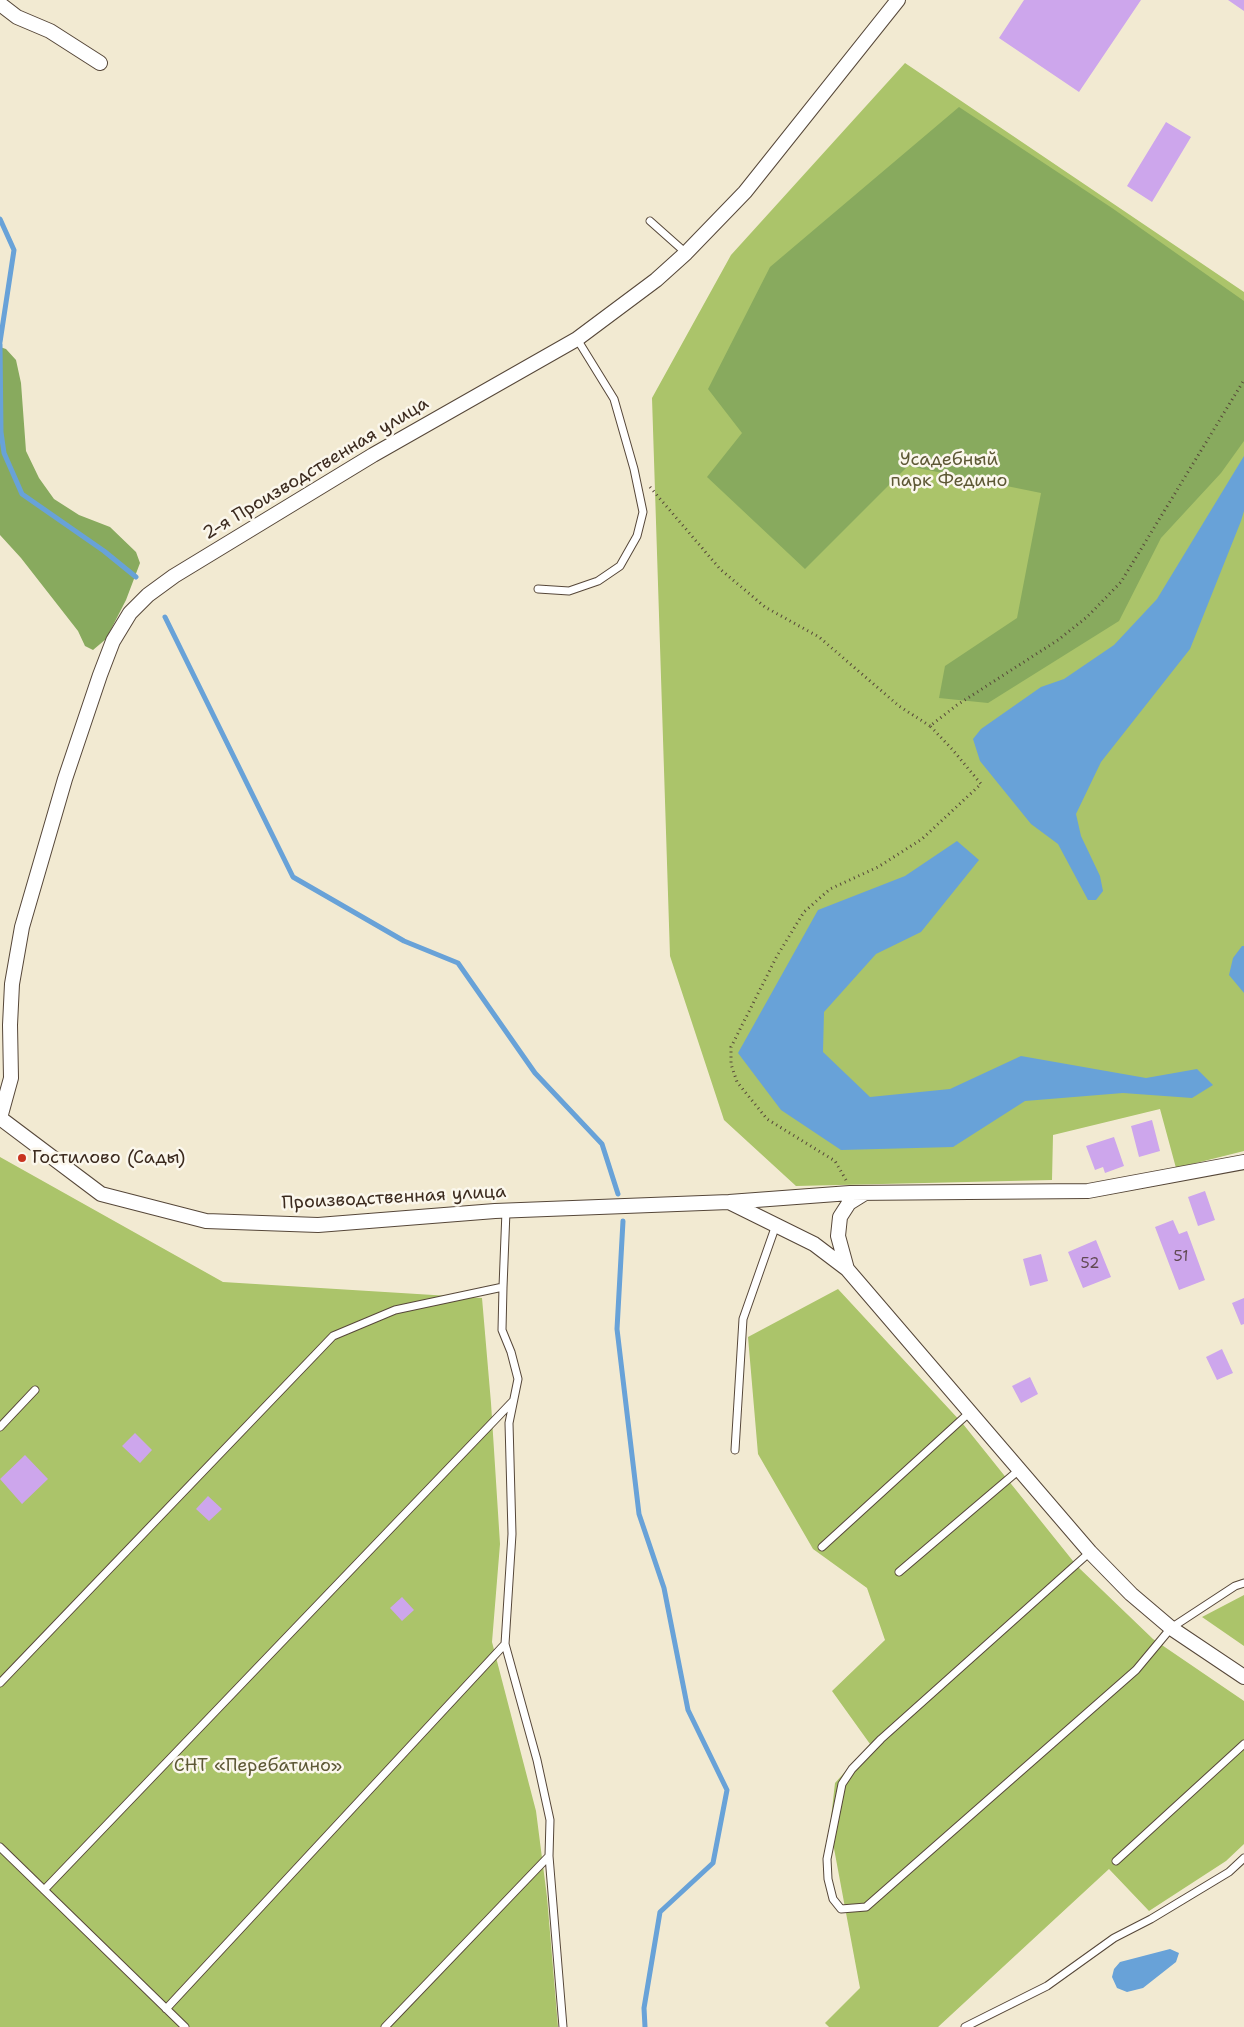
<!DOCTYPE html>
<meta charset="utf-8">
<style>
body{margin:0}
canvas{display:block;background:#f2ead2}
</style>
<canvas width="1244" height="2027"></canvas>
<script>
const ctx = document.querySelector('canvas').getContext('2d');
ctx.lineJoin = 'round';
function paint(path, color) { ctx.fillStyle = color; ctx.fill(path, 'evenodd'); }
const toPath = rows => new Path2D(rows.map(r => 'M' + r).join(''));
function trace(path, color, width, dash) { ctx.strokeStyle = color; ctx.lineWidth = width; ctx.lineCap = dash ? 'butt' : 'round'; ctx.setLineDash(dash || []); ctx.stroke(path); }
function write(font, color, halo, rows, align = 'center') {
  ctx.font = font + ' "Shantell Sans",sans-serif'; ctx.lineWidth = 5; ctx.setLineDash([]); ctx.textBaseline = 'middle'; ctx.strokeStyle = halo; ctx.fillStyle = color; for (const [text, x, y, turn = 0] of rows) {
    ctx.save(); ctx.translate(x, y); ctx.rotate((+turn || 0) * Math.PI / 180); ctx.textAlign = isNaN(turn) ? turn : align; if (halo) ctx.strokeText(text, 0, 0); ctx.fillText(text, 0, 0); ctx.restore();
  }
}
paint(toPath([
 [905,63,1244,292,1244,1151,1176,1168,1160,1109,1053,1135,1052,1180,796,1186,724,1120,670,956,652,398,731,255],
 [0,1157,223,1282,482,1298,491,1403,500,1544,492,1642,536,1811,547,1897,558,2027,0,2027],
 [838,1289,963,1424,1077,1566,1153,1639,1244,1701,1244,1844,1226,1861,1149,1911,1109,1869,938,2027,829,2027,825,2023,860,1988,830,1827,835,1783,870,1744,832,1691,885,1640,867,1588,813,1549,758,1454,748,1337],
 [1244,1595,1244,1646,1202,1617]
]), '#abc46a');
paint(toPath([
 [959,107,1112,208,1244,301,1244,441,1221,473,1161,538,1119,621,988,703,939,698,945,666,1017,618,1041,493,908,466,805,569,707,477,742,433,708,389,770,267],
 [0,347,6,349,16,360,21,383,26,451,39,478,54,499,79,515,110,527,136,552,140,563,126,600,106,639,93,650,85,646,78,631,21,558,0,535]
]), '#88aa5e');
paint(toPath([
 [1244,456,1244,511,1241,521,1190,649,1101,762,1076,814,1081,836,1100,876,1103,891,1096,900,1088,900,1058,844,1031,824,980,761,973,739,981,729,1041,687,1064,679,1114,645,1157,599],
 [957,841,979,860,921,932,876,954,824,1012,823,1052,870,1097,950,1089,1021,1056,1146,1078,1197,1069,1213,1085,1192,1098,1123,1093,1025,1101,953,1147,841,1150,781,1110,738,1053,818,910,905,876],
 [1242,946,1244,946,1244,993,1229,975,1233,958],
 [1170,1949,1179,1953,1176,1962,1143,1988,1127,1992,1117,1988,1112,1977,1114,1969,1120,1962]
]), '#68a2d8');
trace(toPath([
 [0,219,14,250,0,342],
 [0,344,1,432,4,453,22,494,104,551,136,577],
 [165,617,293,877,404,941,458,963,535,1073,602,1144,618,1194],
 [623,1221,617,1329,639,1514,664,1588,688,1710,727,1790,713,1863,660,1912,644,2008,645,2027]
]), '#68a2d8', 5);
paint(toPath([
 [1024,0,1141,0,1079,92,999,38],
 [1228,0,1244,0,1244,11],
 [1166,122,1191,137,1152,202,1127,186],
 [1152,1120,1160,1151,1139,1157,1131,1126],
 [1114,1137,1124,1166,1105,1173,1103,1167,1095,1170,1086,1146],
 [1205,1191,1215,1220,1198,1226,1188,1197],
 [1173,1220,1179,1234,1187,1231,1205,1280,1179,1290,1155,1227],
 [1096,1240,1111,1277,1083,1288,1068,1252],
 [1041,1254,1048,1281,1030,1286,1023,1259],
 [1244,1298,1244,1324,1241,1325,1232,1303],
 [1222,1349,1233,1373,1217,1380,1206,1357],
 [1030,1377,1038,1394,1021,1403,1012,1386],
 [135,1433,152,1450,140,1463,122,1446],
 [25,1455,48,1479,22,1504,0,1479],
 [208,1496,222,1509,209,1521,196,1509],
 [402,1597,414,1610,402,1621,390,1608]
]), '#cda6ec');
const lane = toPath([
 [650,221,686,253],
 [538,589,569,591,598,581,620,566,637,536,643,512,634,469,614,399,577,339],
 [0,1427,35,1390],
 [735,1450,743,1319,776,1225],
 [822,1547,970,1412],
 [1090,1552,881,1739,852,1769,842,1784,827,1859,828,1879,833,1899,841,1909,866,1907,1136,1670,1171,1628,1235,1586,1244,1583],
 [899,1572,1019,1470],
 [0,1683,333,1336,395,1310,503,1287,506,1211],
 [0,1847,185,2027],
 [549,1856,563,2027],
 [1116,1861,1244,1744],
 [44,1890,513,1401],
 [166,2009,505,1644,512,1534,509,1423,518,1379,511,1352,502,1330,503,1287],
 [385,2027,549,1856,550,1820,537,1760,505,1644],
 [965,2027,1047,1986,1114,1938,1151,1919,1229,1872,1244,1858]
]);
const street = toPath([
 [0,4,17,17,50,31,100,63],
 [0,1118,11,1078,10,1025,12,984,22,927,65,779,100,675,113,641,130,613,148,595,174,576,373,455,577,339,656,280,686,253,745,192,898,0],
 [0,1118,101,1194,206,1221,318,1225,495,1211,729,1202,850,1193,1088,1191,1244,1162],
 [729,1202,814,1244,847,1269,1090,1552,1131,1594,1171,1628,1244,1677],
 [847,1269,838,1236,840,1217,849,1203,865,1193]
]);
trace(lane, '#564739', 9);
trace(street, '#564739', 16);
trace(toPath([
 [650,487,720,569,765,607,819,637,899,706,930,726],
 [846,1180,835,1161,767,1119,737,1082,731,1064,731,1047,777,956,804,912,830,889,878,867,922,839,981,784,952,749,930,726,957,705,1058,640,1087,617,1121,582,1244,380]
]), '#564739', 3, [1, 4]);
trace(lane, '#fff', 7);
trace(street, '#fff', 14);
for (const [x, y, r, color] of [
 [22,1158,5,"#c8321e"]
]) { const dot = new Path2D(); dot.arc(x, y, r, 0, 2 * Math.PI); ctx.fillStyle = color; ctx.fill(dot); trace(dot, '#fbf7ec', 2); }
write('15px', '#604952', null, [
 ["51",1181,1257],
 ["52",1090,1264]
]);
write('18px', '#5d5835', '#fbf7ec', [
 ["Усадебный",949,460],
 ["парк Федино",949,481],
 ["СНТ «Перебатино»",258,1766]
]);
write('18px', '#3b2a1e', '#fbf7ec', [
 ["2-я Производственная улица",316,469,-31],
 ["Производственная улица",394,1198,-3]
]);
write('18px', '#3b2a1e', '#fbf7ec', [
 ["Гостилово (Сады)",32,1158]
], 'left');
</script>
